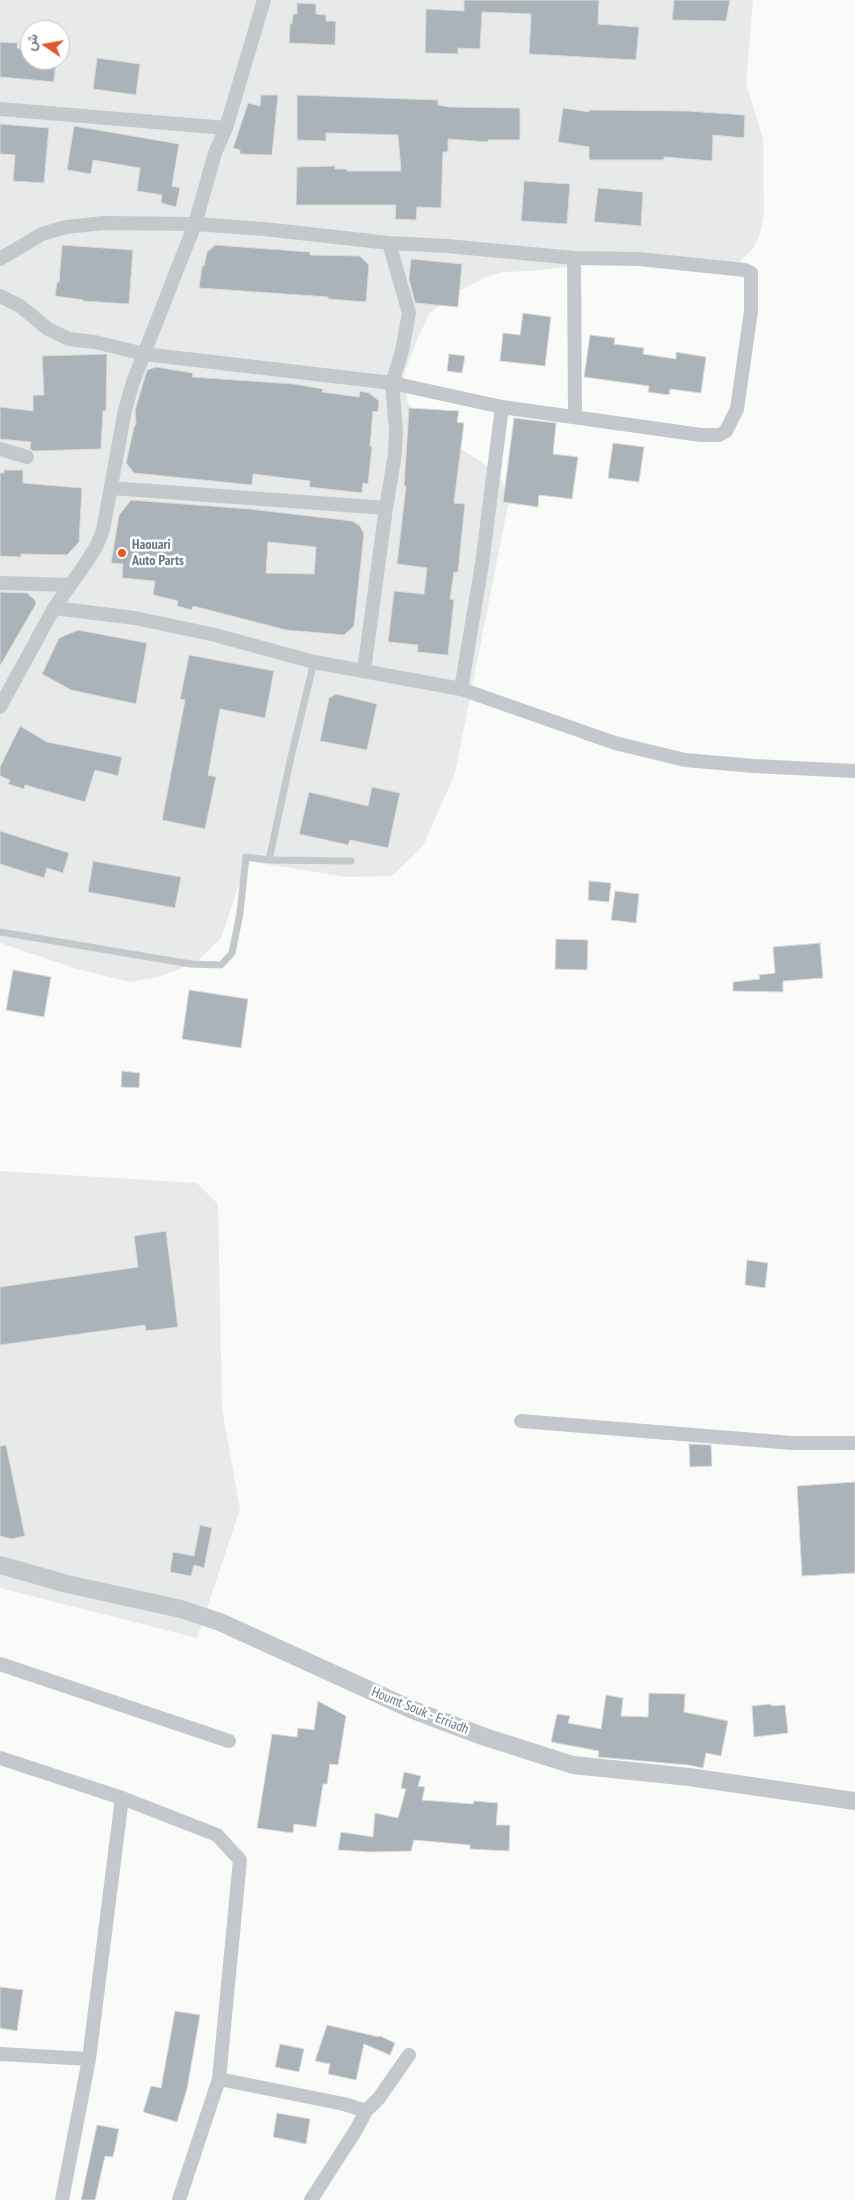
<!DOCTYPE html>
<meta charset="utf-8">
<style>
body{margin:0}
#map{position:relative;width:855px;height:2200px;overflow:hidden;background:#fafaf8;font-family:"PT Sans Narrow",Vazirmatn,sans-serif}
canvas{display:block}
.north{position:absolute;left:20px;top:20px;width:50px;height:50px;box-sizing:border-box;background:#fff;border:1px solid #c1c8cd;border-radius:50%;rotate:282deg;font-size:14px;font-weight:700;line-height:20px;text-align:center;color:#657683}
.north::after{content:'';display:block;margin:auto;width:18px;height:22px;background:#e4572e;clip-path:polygon(50% 0,100% 100%,50% 72%,0 100%)}
</style>
<div id="map">
<canvas width="855" height="2200"></canvas>
<div class="north">ش</div>
</div>
<script>
const ctx = document.querySelector('canvas').getContext('2d');
ctx.lineJoin = 'round';
function paint(path, color) { ctx.fillStyle = color; ctx.fill(path, 'evenodd'); }
const toPath = rows => new Path2D(rows.map(r => 'M' + r).join(''));
function trace(path, color, width, dash) { ctx.strokeStyle = color; ctx.lineWidth = width; ctx.lineCap = dash ? 'butt' : 'round'; ctx.setLineDash(dash || []); ctx.stroke(path); }
function write(font, color, halo, rows, align = 'center') {
  ctx.font = font + ' "PT Sans Narrow",sans-serif'; ctx.lineWidth = 5; ctx.setLineDash([]); ctx.textBaseline = 'middle'; ctx.strokeStyle = halo; ctx.fillStyle = color; for (const [text, x, y, turn = 0] of rows) {
    ctx.save(); ctx.translate(x, y); ctx.rotate((+turn || 0) * Math.PI / 180); ctx.textAlign = isNaN(turn) ? turn : align; if (halo) ctx.strokeText(text, 0, 0); ctx.fillText(text, 0, 0); ctx.restore();
  }
}
paint(toPath([
 [0,0,753,0,746,83,763,139,764,214,760,233,754,248,739,262,720,264,621,261,533,271,503,272,486,277,453,294,429,314,418,338,404,374,408,403,424,424,499,474,509,500,455,773,423,846,392,876,346,877,247,861,221,938,196,962,159,977,130,982,77,969,0,943],
 [30,30,60,30,60,60,30,60],
 [0,1171,197,1183,218,1204,222,1409,240,1509,197,1638,0,1588]
]), '#e8e9e9');
const building = toPath([
 [464,0,599,0,598,24,639,27,636,60,529,54,531,14,482,12,480,49,458,48,458,54,425,53,426,9,464,11,464,0],
 [674,0,730,0,726,21,672,20,674,0],
 [297,3,316,4,316,14,326,15,326,21,336,21,335,45,289,43,290,23,292,24,293,14,297,14,297,3],
 [0,42,18,43,17,48,30,49,30,60,56,60,54,82,0,77,0,42],
 [97,58,140,64,136,95,93,89,97,58],
 [261,95,278,95,272,155,240,154,240,150,233,148,248,103,260,106,261,95],
 [297,95,438,100,438,105,449,107,520,108,520,140,488,140,488,142,448,139,448,152,443,152,441,208,417,207,416,220,395,219,396,205,296,205,297,167,335,166,335,169,347,169,347,171,401,171,398,135,326,133,326,141,297,140,297,95],
 [563,108,589,112,589,110,688,111,745,115,744,138,713,135,712,161,664,157,664,160,589,160,589,147,558,142,563,108],
 [0,124,49,128,44,183,13,181,15,155,0,154,0,124],
 [74,126,179,144,172,186,180,188,176,207,161,203,162,195,137,191,140,168,93,160,91,174,67,170,74,126],
 [524,181,570,184,567,224,521,221,524,181],
 [598,188,643,192,641,226,594,222,598,188],
 [62,245,133,250,129,304,83,301,83,300,55,296,57,282,59,282,62,245],
 [215,245,310,252,310,255,360,256,369,265,366,302,328,299,328,297,199,288,202,266,204,266,207,252,215,245],
 [411,259,462,264,458,307,415,303,409,280,411,259],
 [523,313,551,317,545,366,500,361,503,333,520,335,523,313],
 [590,335,615,338,614,344,644,348,643,354,676,359,676,352,706,357,701,393,670,389,669,395,648,392,649,386,584,377,590,335],
 [107,354,106,411,103,411,101,449,33,451,30,449,31,442,0,439,0,407,33,411,33,395,44,395,42,356,107,354],
 [449,354,465,356,462,373,447,371,449,354],
 [156,367,193,373,192,377,294,384,323,389,322,392,359,397,360,391,369,393,379,401,378,412,373,411,370,446,372,447,368,484,363,483,362,493,309,487,310,481,253,474,252,485,134,473,126,463,134,427,136,424,135,410,147,370,156,367],
 [409,408,459,411,457,422,464,423,454,503,465,504,458,572,454,572,450,599,454,600,448,655,417,652,418,645,388,642,394,591,424,594,427,568,397,564,406,486,404,486,409,408],
 [514,418,556,423,553,454,578,457,572,499,539,495,538,507,503,502,514,418],
 [613,443,644,447,639,482,608,478,613,443],
 [4,470,23,470,23,483,82,488,79,542,67,555,21,554,21,557,0,556,0,473,4,473,4,470],
 [131,500,250,509,352,521,360,526,364,534,354,626,344,635,286,630,193,606,192,610,177,606,178,601,153,595,155,581,122,578,123,564,111,563,119,515,131,500],
 [268,542,316,547,314,574,266,573,268,542],
 [0,592,27,593,35,600,36,604,0,666,0,592],
 [78,630,147,643,136,704,71,690,42,674,59,638,78,630],
 [189,655,274,671,265,718,220,709,208,775,216,777,205,829,162,820,185,700,180,699,189,655],
 [336,694,377,704,367,750,320,741,329,698,336,694],
 [20,726,47,742,122,757,118,776,95,770,85,802,25,785,24,789,8,784,10,780,0,776,0,767,20,726],
 [372,787,400,793,388,848,350,840,348,845,299,834,309,792,368,806,372,787],
 [0,831,69,853,63,873,47,868,44,878,0,864,0,831],
 [93,861,181,877,175,908,88,892,93,861],
 [589,881,611,883,609,902,588,900,589,881],
 [615,891,639,894,636,923,611,920,615,891],
 [556,939,588,940,587,970,555,969,556,939],
 [820,943,823,978,783,981,783,992,733,991,733,982,760,979,759,975,775,973,773,947,820,943],
 [13,970,51,977,44,1017,6,1010,13,970],
 [189,990,248,999,241,1048,182,1039,189,990],
 [122,1071,140,1073,139,1088,121,1087,122,1071],
 [166,1231,178,1327,146,1331,145,1325,0,1345,0,1287,138,1267,134,1236,166,1231],
 [747,1260,768,1263,765,1288,745,1285,747,1260],
 [689,1444,711,1445,712,1466,690,1467,689,1444],
 [6,1445,25,1536,11,1539,0,1536,0,1446,6,1445],
 [855,1482,855,1573,802,1576,797,1486,855,1482],
 [200,1525,212,1528,204,1568,194,1565,191,1576,170,1572,173,1552,194,1556,200,1525],
 [649,1693,685,1694,684,1712,728,1721,721,1756,706,1753,703,1768,688,1765,598,1757,599,1751,551,1742,557,1714,570,1716,568,1723,601,1729,606,1695,623,1698,621,1716,648,1717,649,1693],
 [318,1701,346,1716,338,1765,330,1764,327,1784,323,1784,316,1827,294,1824,293,1833,257,1828,272,1734,297,1737,298,1728,314,1730,318,1701],
 [771,1704,771,1706,785,1705,788,1733,754,1737,752,1706,771,1704],
 [404,1772,421,1776,418,1786,425,1787,422,1800,473,1804,474,1801,498,1803,496,1825,510,1825,509,1851,470,1849,470,1845,414,1840,411,1851,371,1852,338,1850,341,1832,373,1837,375,1813,398,1818,406,1789,401,1788,404,1772],
 [0,1987,23,1990,17,2031,0,2028,0,1987],
 [175,2011,200,2015,187,2089,177,2122,143,2112,151,2086,161,2088,175,2011],
 [327,2025,379,2037,380,2036,395,2043,390,2055,364,2044,356,2080,328,2074,330,2064,315,2061,327,2025],
 [280,2044,304,2049,299,2072,275,2067,280,2044],
 [277,2113,310,2119,306,2144,273,2137,277,2113],
 [97,2125,119,2129,113,2157,105,2156,95,2200,81,2200,97,2125]
]);
paint(building, '#aab3b9');
trace(building, '#dcdcda', 1);
trace(toPath([
 [269,860,351,861],
 [0,932,191,964,221,965,232,953,240,913,246,857,269,860,291,757,314,662]
]), '#c3c8cc', 7);
trace(toPath([
 [0,109,226,128],
 [389,243,447,246,574,258,639,259,745,270,751,273,751,311,737,409,726,431,719,435,701,435,502,407],
 [574,258,575,417],
 [0,259,42,234,66,227,104,223,195,224,264,229,389,243,409,313,402,351,392,383,396,430,395,454,386,508,364,670],
 [0,296,20,306,48,329,69,339,95,342,144,354,392,383,502,407,482,564,461,689,314,662,215,635,135,618,54,608],
 [0,449,27,457],
 [111,488,386,508],
 [0,583,70,585],
 [461,689,615,743,685,760,754,766,855,771],
 [0,707,54,608,86,563,97,545,103,530,125,410,133,382,195,224,215,153,226,128,264,0],
 [521,1421,792,1443,855,1443],
 [0,1664,229,1741],
 [0,1758,122,1798,217,1835,240,1860,219,2079,179,2200],
 [0,2054,89,2059],
 [219,2079,344,2104,366,2111],
 [62,2200,89,2059,122,1798],
 [311,2200,356,2130,366,2111,379,2098,409,2055]
]), '#c3c8cc', 14);
trace(toPath([
 [0,1565,67,1584,181,1609,220,1622,413,1710,485,1737,573,1765,689,1777,855,1801]
]), '#c3c8cc', 18);
for (const [x, y, r, color] of [
 [122,553,5,"#e4572e"]
]) { const dot = new Path2D(); dot.arc(x, y, r, 0, 2 * Math.PI); ctx.fillStyle = color; ctx.fill(dot); trace(dot, '#fff', 2); }
write('bold 14px', '#657683', '#fff', [
 ["Haouari",132,545],
 ["Auto Parts",132,561]
], 'left');
write('14px', '#657683', '#fff', [
 ["Houmt Souk - Erriadh",420,1711,22]
]);
</script>
